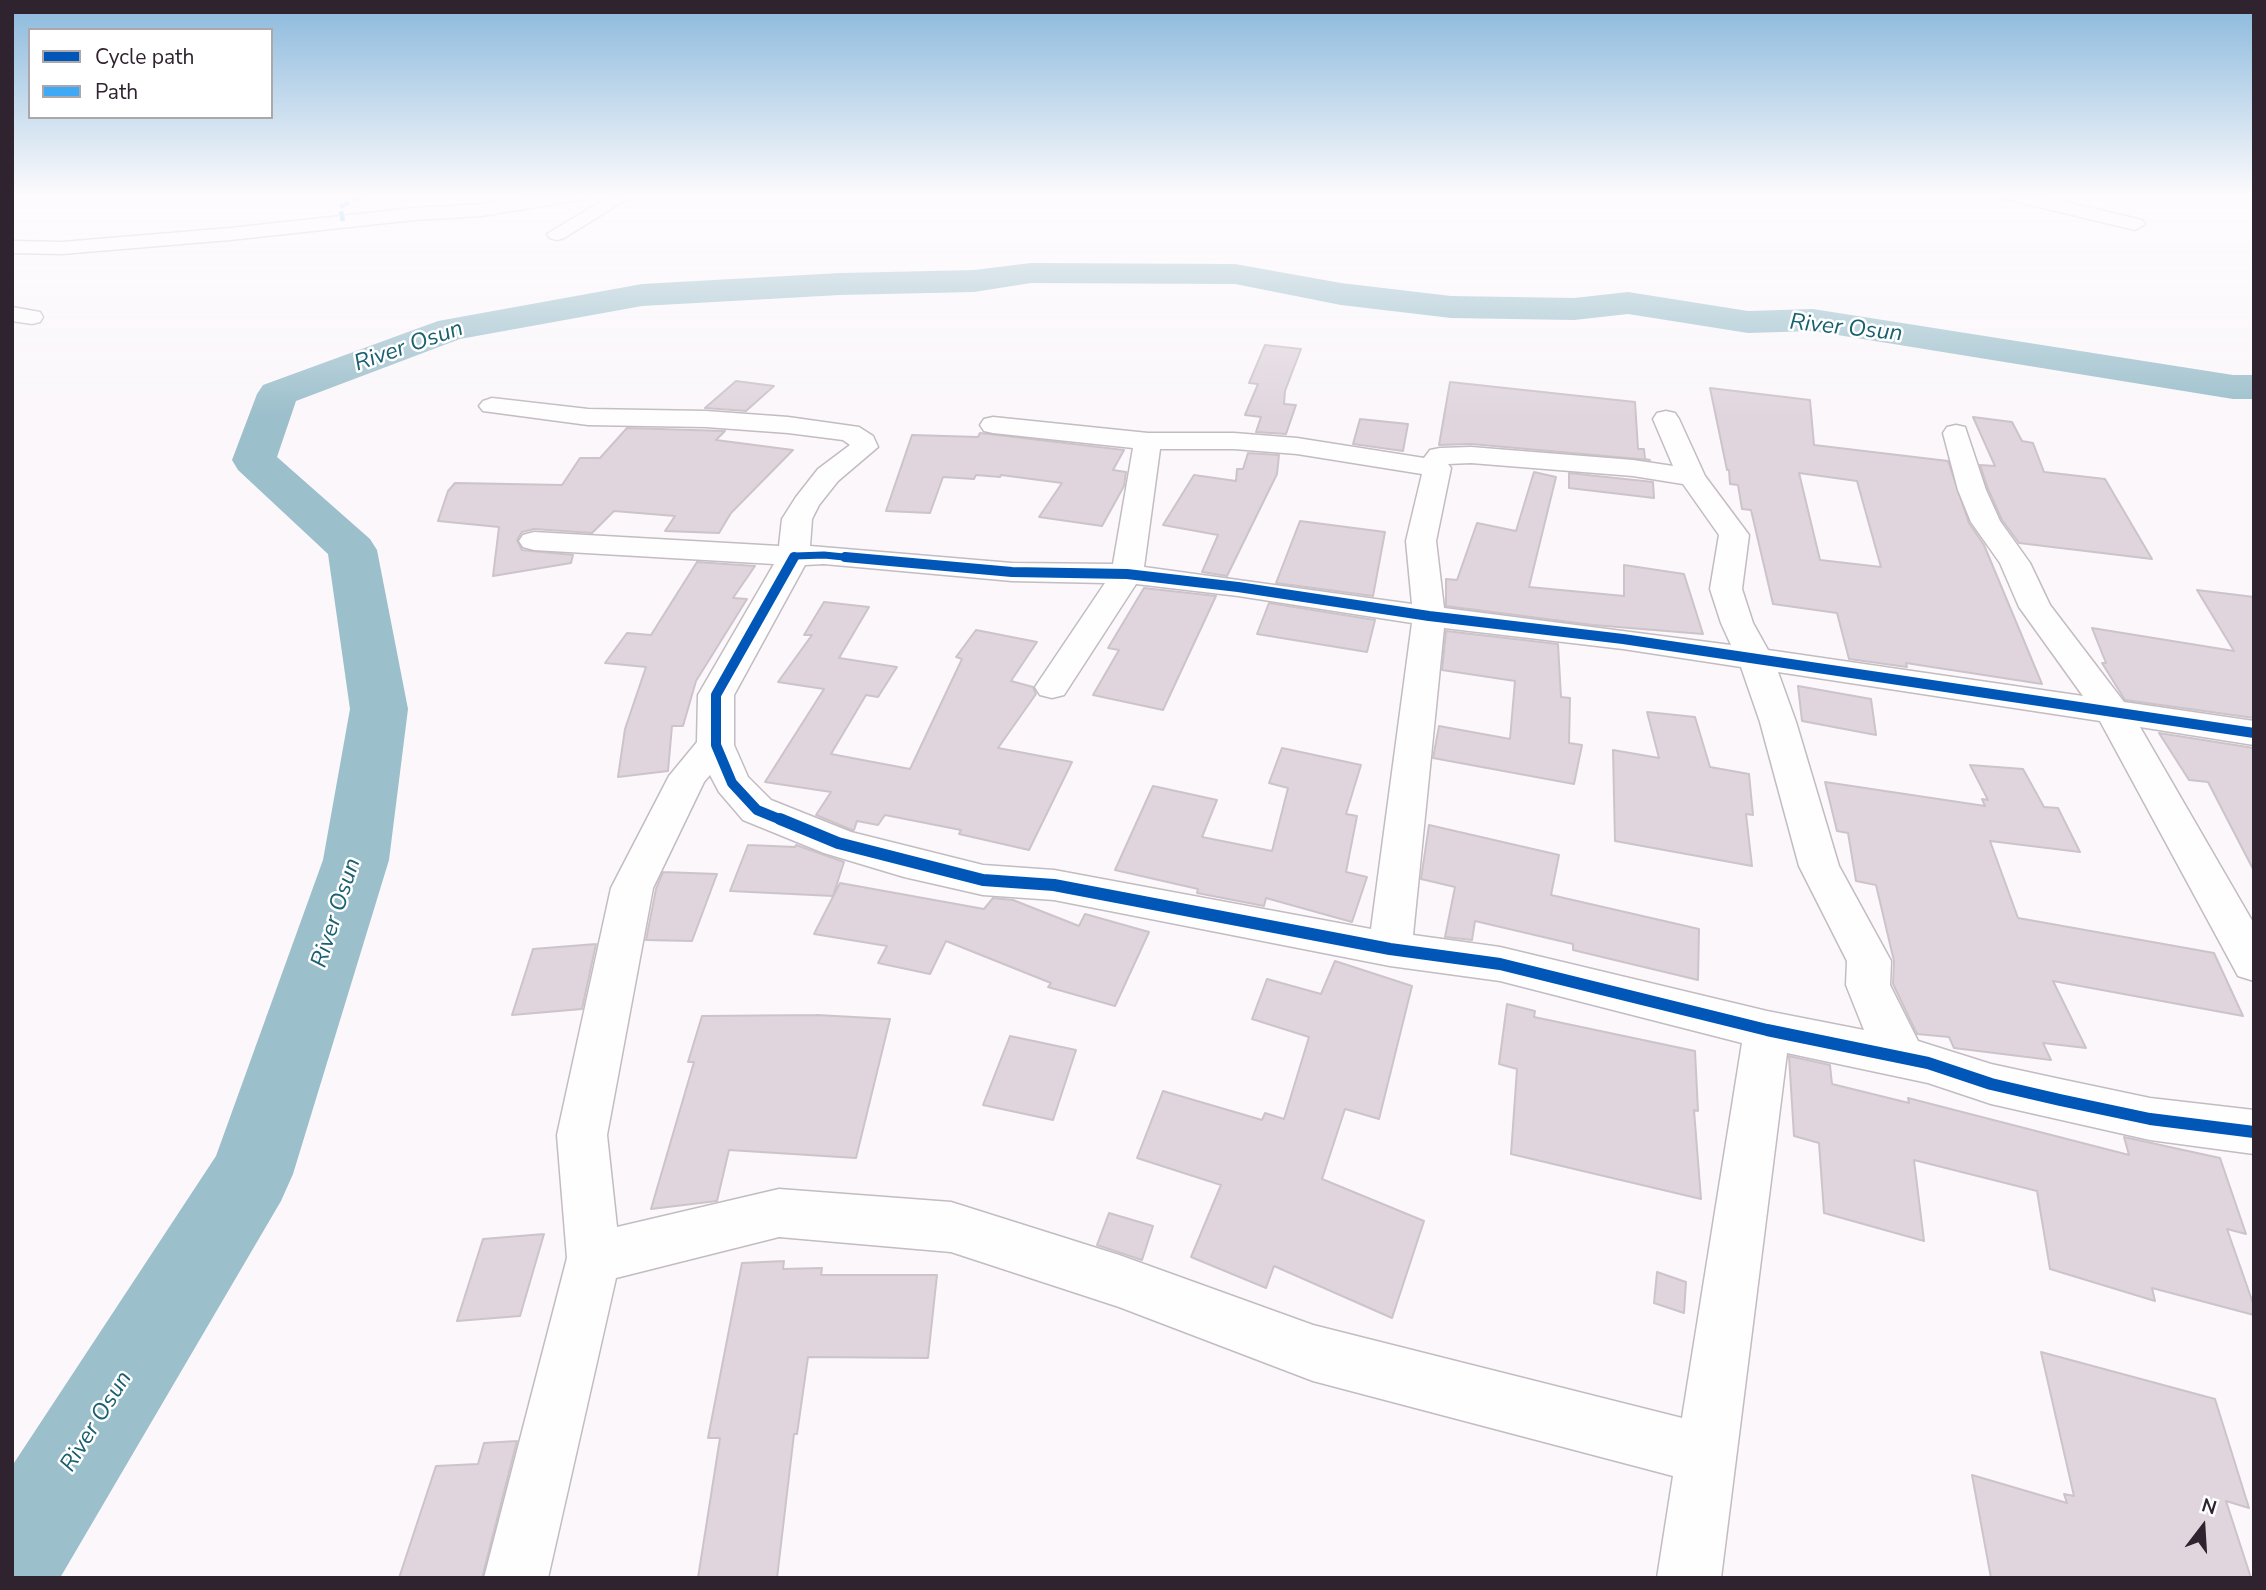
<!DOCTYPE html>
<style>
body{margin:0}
#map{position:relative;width:2266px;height:1590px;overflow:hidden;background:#fbf7fb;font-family:"Nunito Sans",sans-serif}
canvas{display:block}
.frame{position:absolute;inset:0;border:14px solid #2e232e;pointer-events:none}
.legend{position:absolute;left:28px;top:28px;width:245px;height:91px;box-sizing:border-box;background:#fff;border:2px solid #aba7ab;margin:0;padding:9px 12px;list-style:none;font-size:21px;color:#2e232e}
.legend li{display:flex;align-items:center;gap:14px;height:35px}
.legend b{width:35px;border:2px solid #aba7ab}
.north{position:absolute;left:2168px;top:1492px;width:70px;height:70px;-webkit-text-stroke:5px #fff;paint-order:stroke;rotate:17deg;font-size:19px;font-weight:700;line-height:28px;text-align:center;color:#2e232e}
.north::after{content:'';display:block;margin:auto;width:24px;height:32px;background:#2e232e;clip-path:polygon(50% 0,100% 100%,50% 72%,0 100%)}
</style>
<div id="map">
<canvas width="2266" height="1590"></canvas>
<div class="frame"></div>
<ul class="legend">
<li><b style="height:9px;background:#0057b8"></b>Cycle path</li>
<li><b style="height:9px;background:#3fa9f5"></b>Path</li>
</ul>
<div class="north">N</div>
</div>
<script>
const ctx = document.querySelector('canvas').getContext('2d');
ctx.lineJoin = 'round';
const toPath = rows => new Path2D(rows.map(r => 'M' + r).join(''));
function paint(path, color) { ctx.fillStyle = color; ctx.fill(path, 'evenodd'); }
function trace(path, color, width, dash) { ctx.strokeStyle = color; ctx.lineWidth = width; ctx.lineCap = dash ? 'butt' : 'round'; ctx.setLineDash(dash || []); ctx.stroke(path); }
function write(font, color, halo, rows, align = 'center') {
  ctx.font = font + ' "Nunito Sans",sans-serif'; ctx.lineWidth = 5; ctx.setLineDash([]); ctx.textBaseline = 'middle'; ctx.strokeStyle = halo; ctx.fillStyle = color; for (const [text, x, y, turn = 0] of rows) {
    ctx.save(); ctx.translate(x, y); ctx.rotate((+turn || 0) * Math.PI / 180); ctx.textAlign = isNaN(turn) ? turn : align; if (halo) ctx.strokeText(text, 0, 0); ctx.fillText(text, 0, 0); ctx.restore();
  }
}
paint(toPath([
 [1031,263,1235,264,1341,283,1451,296,1574,298,1628,292,1748,311,1813,309,2233,375,2254,375,2254,399,2233,399,1813,331,1748,333,1628,314,1574,320,1451,318,1341,305,1235,284,1031,283,974,292,840,295,642,306,460,339,296,401,277,457,370,539,377,550,408,709,389,860,293,1174,281,1201,60,1578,12,1578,12,1466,216,1156,323,860,350,709,328,554,238,470,232,460,257,394,263,385,438,321,642,284,840,273,974,270,1031,263]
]), '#9bbfcb');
const building = toPath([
 [1265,345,1301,349,1285,391,1284,404,1296,405,1286,434,1256,432,1261,417,1245,415,1258,384,1249,383,1265,345],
 [736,381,774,386,746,411,705,408,736,381],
 [1450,382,1635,402,1638,449,1644,449,1645,459,1650,460,1471,444,1439,445,1450,382],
 [1710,388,1810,400,1814,445,1948,461,1969,523,1984,545,2042,684,1906,663,1907,667,1849,659,1837,613,1773,604,1751,510,1742,509,1738,485,1730,484,1729,470,1727,470,1710,388],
 [1799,473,1857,481,1881,567,1820,560,1799,473],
 [1973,417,2012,422,2022,441,2033,443,2044,472,2105,479,2152,559,2019,543,2002,520,1988,489,1980,465,1995,466,1973,417],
 [1360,419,1408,424,1403,451,1353,444,1360,419],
 [627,428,725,431,716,440,793,450,731,513,719,533,665,531,675,516,614,511,592,533,534,529,522,532,517,540,522,550,573,555,571,563,493,576,499,527,438,521,448,491,455,483,562,485,580,458,600,458,627,428],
 [980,433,1124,450,1113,470,1126,472,1124,486,1102,526,1039,517,1062,483,1001,475,1000,477,976,475,974,479,943,477,930,513,886,511,912,435,978,437,980,433],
 [1248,453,1279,455,1277,474,1227,576,1202,572,1218,535,1163,525,1194,475,1236,481,1237,469,1243,469,1248,453],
 [1534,472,1556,477,1529,587,1624,596,1624,565,1684,574,1703,634,1593,625,1446,606,1446,579,1457,580,1477,523,1516,531,1534,472],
 [1569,473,1653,482,1654,498,1569,488,1569,473],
 [1300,521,1385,532,1373,596,1276,583,1300,521],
 [697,562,755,566,733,598,747,599,696,681,683,726,672,726,668,771,618,777,625,729,646,667,605,663,627,633,651,635,697,562],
 [1144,588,1216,596,1163,710,1093,695,1119,650,1108,648,1144,588],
 [2197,590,2254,597,2254,718,2125,700,2102,663,2106,663,2092,628,2234,651,2197,590],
 [824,602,869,607,839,658,897,667,878,697,866,695,831,754,910,769,962,659,956,657,976,630,1037,642,1011,681,1033,687,1036,694,998,748,1072,762,1029,850,959,834,961,830,885,815,878,825,857,821,854,830,852,830,816,815,831,792,765,782,824,689,778,682,812,635,804,635,824,602],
 [1269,603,1375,620,1367,652,1257,634,1269,603],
 [1446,631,1558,644,1561,697,1570,698,1569,743,1582,745,1574,784,1433,758,1439,726,1510,739,1515,681,1442,670,1446,631],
 [1798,686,1871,699,1876,735,1802,721,1798,686],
 [1647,712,1695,717,1710,767,1749,774,1753,815,1746,814,1752,866,1615,841,1613,750,1659,758,1647,712],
 [2159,733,2254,748,2254,871,2208,782,2189,780,2159,733],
 [1282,748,1361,765,1346,814,1357,816,1346,872,1367,877,1352,922,1266,898,1264,906,1197,893,1198,889,1115,870,1153,786,1217,800,1202,837,1272,851,1288,788,1269,783,1282,748],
 [1970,765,2023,769,2044,807,2058,808,2080,852,1990,841,2018,918,2214,953,2243,1016,2053,981,2086,1048,2043,1043,2051,1060,1954,1048,1949,1037,1917,1034,1893,984,1894,961,1876,885,1856,881,1848,833,1837,831,1825,782,1985,806,1982,799,1988,800,1970,765],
 [1429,825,1559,855,1551,895,1699,929,1698,980,1573,950,1573,944,1475,921,1472,940,1445,937,1455,887,1421,879,1429,825],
 [748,845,795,847,796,845,844,862,833,896,730,891,748,845],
 [663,872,717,874,692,941,646,940,656,889,663,872],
 [840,883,984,909,993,898,1013,900,1079,926,1085,914,1149,932,1115,1006,1048,987,1051,983,946,941,930,974,878,963,887,946,814,934,840,883],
 [596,944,582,1009,512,1015,533,949,596,944],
 [1335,961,1412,986,1379,1119,1345,1109,1322,1179,1424,1221,1392,1318,1274,1266,1266,1288,1191,1257,1221,1185,1137,1158,1163,1091,1262,1120,1265,1113,1284,1119,1309,1037,1252,1019,1267,979,1321,994,1335,961],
 [1507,1004,1535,1011,1534,1017,1695,1051,1698,1111,1694,1110,1701,1199,1511,1154,1517,1069,1499,1064,1507,1004],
 [817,1015,890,1019,856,1158,729,1150,717,1201,651,1209,694,1062,688,1062,702,1016,817,1015],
 [1010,1036,1076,1050,1053,1120,983,1105,1010,1036],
 [1789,1056,1830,1065,1832,1084,1909,1103,1908,1098,2129,1155,2124,1137,2220,1158,2246,1234,2227,1229,2254,1306,2254,1315,2152,1288,2155,1301,2050,1269,2037,1191,1914,1160,1924,1241,1824,1213,1819,1143,1794,1136,1789,1056],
 [1109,1213,1153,1226,1142,1260,1097,1245,1109,1213],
 [544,1234,520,1316,457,1321,483,1239,544,1234],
 [784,1261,783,1269,822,1268,821,1275,937,1275,928,1358,808,1357,797,1434,794,1434,777,1578,698,1578,720,1438,708,1438,742,1263,784,1261],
 [1657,1272,1686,1282,1684,1313,1654,1303,1657,1272],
 [2041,1352,2215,1399,2249,1508,2226,1501,2251,1578,1991,1578,1972,1475,2067,1503,2064,1494,2074,1496,2041,1352],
 [517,1441,482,1578,399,1578,436,1466,478,1464,484,1443,517,1441]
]);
paint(building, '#e0d5dd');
trace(building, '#ccc4ca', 2);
const minor = toPath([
 [544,194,587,194,578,200,482,216,414,220,230,240,62,254,12,253,12,241,62,242,230,228,414,208,482,204,544,194],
 [613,194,635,194,564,238,557,240,550,238,547,234,613,194],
 [1999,194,2032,194,2142,220,2145,224,2135,230,2001,198,1999,194],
 [12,307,40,312,43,317,40,322,32,324,12,321,12,307],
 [492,398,588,409,706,411,788,417,859,427,873,436,878,447,838,481,819,505,812,519,810,546,1012,563,1113,564,1133,448,993,433,984,431,980,425,984,419,993,417,1148,433,1234,433,1297,438,1424,458,1430,450,1440,448,1471,447,1633,460,1673,466,1653,419,1657,413,1666,411,1675,413,1679,419,1705,476,1749,535,1742,589,1753,623,1768,650,2083,696,2019,607,2000,563,1971,522,1958,490,1943,433,1947,427,1956,425,1965,427,1986,490,2000,521,2030,563,2050,605,2124,702,2254,721,2254,745,2140,727,2254,924,2254,981,2238,976,2100,721,1778,672,1796,722,1839,866,1891,961,1890,985,1918,1041,1991,1064,2060,1079,2150,1098,2254,1110,2254,1154,2150,1140,1991,1104,1928,1083,1787,1053,1721,1578,1657,1578,1673,1476,1313,1381,1119,1307,951,1252,779,1237,616,1278,548,1578,484,1578,567,1258,557,1135,611,888,669,776,697,742,698,695,774,564,534,550,523,547,519,541,523,535,534,532,779,546,782,519,796,497,818,469,850,445,843,440,788,433,706,427,588,425,483,411,479,406,483,401,492,398],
 [1160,449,1234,449,1297,454,1422,474,1406,541,1412,604,1144,567,1160,449],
 [1471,463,1633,476,1683,484,1719,535,1710,589,1721,623,1731,645,1444,608,1436,541,1451,468,1448,464,1471,463],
 [824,564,1012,581,1105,583,1035,687,1040,695,1052,698,1064,695,1136,584,1238,596,1412,623,1371,929,1054,870,983,865,851,832,771,800,748,777,734,745,734,695,805,565,824,564],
 [1444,628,1623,649,1741,667,1760,722,1799,866,1847,961,1846,985,1864,1030,1767,1011,1500,947,1413,935,1444,628],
 [710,775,719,792,743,820,824,853,904,877,983,895,1054,900,1390,966,1500,981,1742,1043,1682,1418,1313,1325,1119,1255,951,1202,779,1189,617,1227,607,1135,653,888,704,782,710,775]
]);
trace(minor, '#c3bcc2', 3);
paint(minor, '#fefefe');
trace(toPath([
 [343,221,340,207,364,194]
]), '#3fa9f5', 4.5, [10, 4.5]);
trace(toPath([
 [793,559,795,556,824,555,864,559]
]), '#0057b8', 7);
trace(toPath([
 [845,557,1012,572,1127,574,1238,587,1429,616,1623,639,2254,733],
 [784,821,757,810,732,783,716,745,716,695,794,557]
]), '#0057b8', 10);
trace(toPath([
 [780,819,838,843,983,880,1054,885,1390,949,1500,964,1767,1030,1928,1063,1991,1084,2060,1100,2150,1119,2254,1132]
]), '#0057b8', 12);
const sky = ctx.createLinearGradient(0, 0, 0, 417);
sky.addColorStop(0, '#89b8dc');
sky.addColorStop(0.47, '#fdfbfd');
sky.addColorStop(1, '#fdfbfd00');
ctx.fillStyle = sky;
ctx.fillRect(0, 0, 2266, 417);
write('italic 23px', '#196070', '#fff', [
 ["River Osun",1846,329,6],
 ["River Osun",409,347,-19],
 ["River Osun",337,913,-72],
 ["River Osun",97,1422,-58]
]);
</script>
